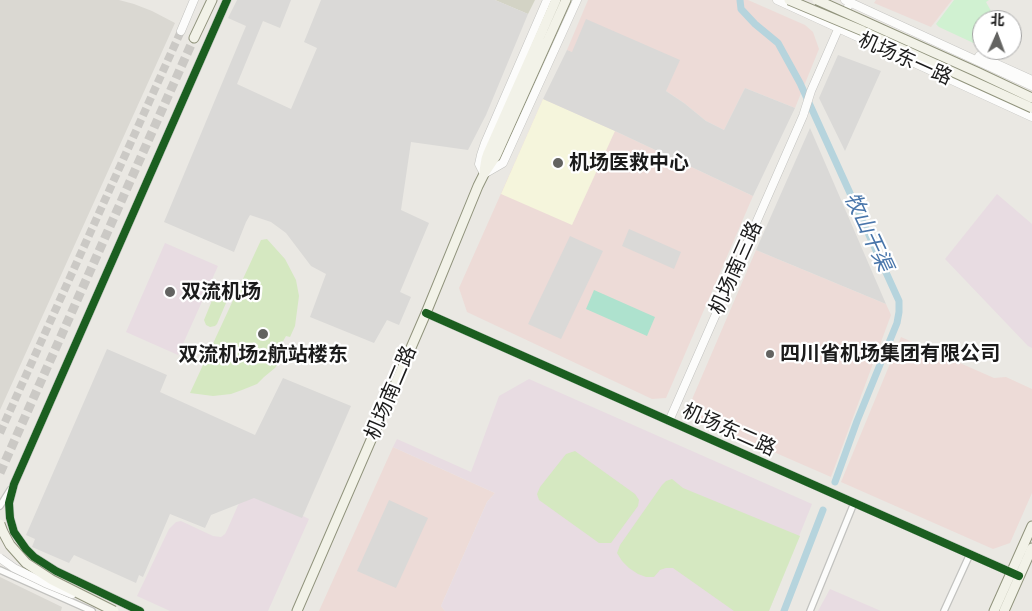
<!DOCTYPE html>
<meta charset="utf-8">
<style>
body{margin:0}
#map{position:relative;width:1032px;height:611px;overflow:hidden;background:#eae8e3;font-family:"Alegreya Sans","Noto Sans SC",sans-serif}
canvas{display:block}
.north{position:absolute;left:972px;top:10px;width:50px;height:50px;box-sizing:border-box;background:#fff;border:1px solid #a4a4a4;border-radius:50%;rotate:2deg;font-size:14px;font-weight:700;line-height:20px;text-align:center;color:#1b1b1b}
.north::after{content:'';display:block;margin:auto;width:18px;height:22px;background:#636361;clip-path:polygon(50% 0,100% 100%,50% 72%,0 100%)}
</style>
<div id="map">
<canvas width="1032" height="611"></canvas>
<div class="north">北</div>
</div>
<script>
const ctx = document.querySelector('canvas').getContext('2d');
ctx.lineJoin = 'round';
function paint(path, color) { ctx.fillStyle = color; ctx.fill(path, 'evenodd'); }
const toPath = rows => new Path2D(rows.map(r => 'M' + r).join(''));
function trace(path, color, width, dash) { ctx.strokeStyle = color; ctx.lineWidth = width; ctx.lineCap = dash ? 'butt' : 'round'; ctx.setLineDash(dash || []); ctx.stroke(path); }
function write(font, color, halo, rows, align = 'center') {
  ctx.font = font + ' "Alegreya Sans","Noto Sans SC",sans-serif'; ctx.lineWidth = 4.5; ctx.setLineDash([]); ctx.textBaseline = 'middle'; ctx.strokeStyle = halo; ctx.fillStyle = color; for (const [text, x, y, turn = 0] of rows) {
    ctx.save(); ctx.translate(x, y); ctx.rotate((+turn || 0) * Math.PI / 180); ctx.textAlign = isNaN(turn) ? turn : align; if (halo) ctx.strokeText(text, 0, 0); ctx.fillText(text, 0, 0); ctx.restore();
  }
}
paint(toPath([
 [588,0,748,0,805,25,813,32,819,49,795,108,745,88,724,130,706,121,684,103,666,91,650,89,567,50],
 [876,0,952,0,931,27,874,3],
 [543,99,615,131,753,196,666,398,652,399,467,312,459,288],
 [756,250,886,304,891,315,831,477,698,419,690,404],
 [901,337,994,378,1006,377,1032,389,1032,493,1010,543,993,549,841,482],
 [393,447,495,493,487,502,441,606,445,611,319,611]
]), '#eddbd7');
paint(toPath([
 [997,194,1032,224,1032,348,1028,346,945,259],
 [165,243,218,266,178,355,126,332],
 [529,379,812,504,769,611,445,611,441,606,487,502,495,493,393,447,397,439,471,472,499,396],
 [250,496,295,512,309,519,268,611,170,611,137,596,169,529,176,522,181,521,213,536,221,537,225,534,228,528,239,503],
 [830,589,881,611,818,611]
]), '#e8dce2');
paint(toPath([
 [543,99,615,131,572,225,501,194]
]), '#f5f5dc');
paint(toPath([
 [0,0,119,0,134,4,152,11,175,23,0,410],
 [0,577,62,607,61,611,0,611]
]), '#dad8d2');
paint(toPath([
 [495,0,535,0,528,14]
]), '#d3d3c5');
paint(toPath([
 [267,239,285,259,296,280,299,296,295,326,290,337,286,336,277,352,282,356,275,368,264,377,257,384,242,390,231,394,213,396,190,393,261,240],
 [218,295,221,295,225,298,226,303,217,324,215,326,210,327,206,325,204,320,213,298],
 [575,451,635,494,639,500,638,506,611,543,599,543,539,500,537,494,540,487,566,454],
 [672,479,683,488,800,536,769,611,734,611,673,568,666,568,660,570,654,577,646,577,638,574,629,568,622,561,617,553,620,545,662,485,666,481]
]), '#d5e8c1');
paint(toPath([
 [954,0,989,0,986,2,996,20,982,20,982,47,939,27,936,24]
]), '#d0f1d1');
paint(toPath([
 [594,290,655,317,647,336,586,309]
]), '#aee2ce');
paint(toPath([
 [237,0,291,0,280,28,263,21,237,84,291,109,317,48,304,42,321,0,495,0,528,14,486,115,468,150,411,142,401,210,429,223,400,292,411,297,399,325,387,320,374,343,310,317,326,274,311,266,286,233,271,222,250,215,246,222,234,252,164,222,246,26,228,18],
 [586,19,680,60,666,91,684,103,706,121,724,130,745,88,795,108,753,196,615,131,543,99,567,50,572,52],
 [838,55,881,71,845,151,819,98],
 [810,128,886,304,756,250],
 [629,229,681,252,674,269,622,246],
 [570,236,603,251,561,339,528,324],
 [107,349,167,375,160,392,255,435,283,378,351,406,302,518,254,498,211,515,205,528,170,514,143,577,139,575,136,583,74,555,69,563,32,547,35,539,26,535],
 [389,500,428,518,396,588,357,571]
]), '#dad9d7');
trace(toPath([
 [740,0,741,9,755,24,778,43,800,83,899,301,899,312,897,323,857,421,835,482],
 [784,611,823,510]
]), '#b6d4dd', 7);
trace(toPath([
 [0,433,181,31]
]), '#cbc9c5', 8, [8, 4]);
trace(toPath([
 [0,473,194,38]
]), '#cbc9c5', 9, [9, 4.5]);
const minor = toPath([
 [0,506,10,490],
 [0,570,92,611],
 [810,611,854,503],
 [944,611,970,554]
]);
const tertiary = toPath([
 [547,0,485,143,481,155,479,164,484,174,503,163,577,0],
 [777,0,1032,117],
 [845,0,1032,86],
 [181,31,194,0],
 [979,56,1032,80],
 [426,313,1015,574],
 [669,421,803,116,811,91,850,2],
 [140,611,56,571,34,557,26,549,14,532,10,518,9,503,14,484,227,0]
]);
const secondary = toPath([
 [194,38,212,0],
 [484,171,486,159,488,153,556,0],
 [297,611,426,313,478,186,484,174,496,156,566,0],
 [994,611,1032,526],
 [1004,611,1032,548]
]);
trace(minor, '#c2c2bf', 8);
trace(tertiary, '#c2c2bf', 9);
trace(secondary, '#90937c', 11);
trace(minor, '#fcfcfb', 5.5);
trace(tertiary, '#fcfcfb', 8);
trace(secondary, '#f2f2e8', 9);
const tertiaryBridge = toPath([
 [0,558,14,568,45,583,72,594]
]);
const secondaryBridge = toPath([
 [789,0,863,31,1032,108],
 [817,0,977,72,1032,98],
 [0,524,3,532,10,545,26,563,52,580,114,611]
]);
trace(tertiaryBridge, '#c2c2bf', 9, []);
trace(secondaryBridge, '#90937c', 11, []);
trace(tertiaryBridge, '#fcfcfb', 8);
trace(secondaryBridge, '#f2f2e8', 9);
trace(toPath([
 [426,313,1019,576],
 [140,611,56,571,34,557,26,549,14,532,10,518,9,503,14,484,227,0]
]), '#1b5e20', 8);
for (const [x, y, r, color] of [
 [558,163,6,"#636361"],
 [170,292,6,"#636361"],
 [263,334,6,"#636361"],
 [770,354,5,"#636361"]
]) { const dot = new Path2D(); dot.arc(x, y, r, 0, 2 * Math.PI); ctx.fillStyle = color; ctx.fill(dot); trace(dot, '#fff', 2); }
write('20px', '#1b1b1b', '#fff', [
 ["机场东一路",905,59,24],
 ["机场南三路",736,268,-66],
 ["机场南二路",391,393,-67],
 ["机场东二路",729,430,24]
]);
write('bold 20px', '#1b1b1b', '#fff', [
 ["机场医救中心",569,163],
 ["双流机场",181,292],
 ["四川省机场集团有限公司",780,354],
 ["双流机场2航站楼东",263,355,"center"]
], 'left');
write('italic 21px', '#4875aa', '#fff', [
 ["牧山干渠",868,232,65]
]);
</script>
